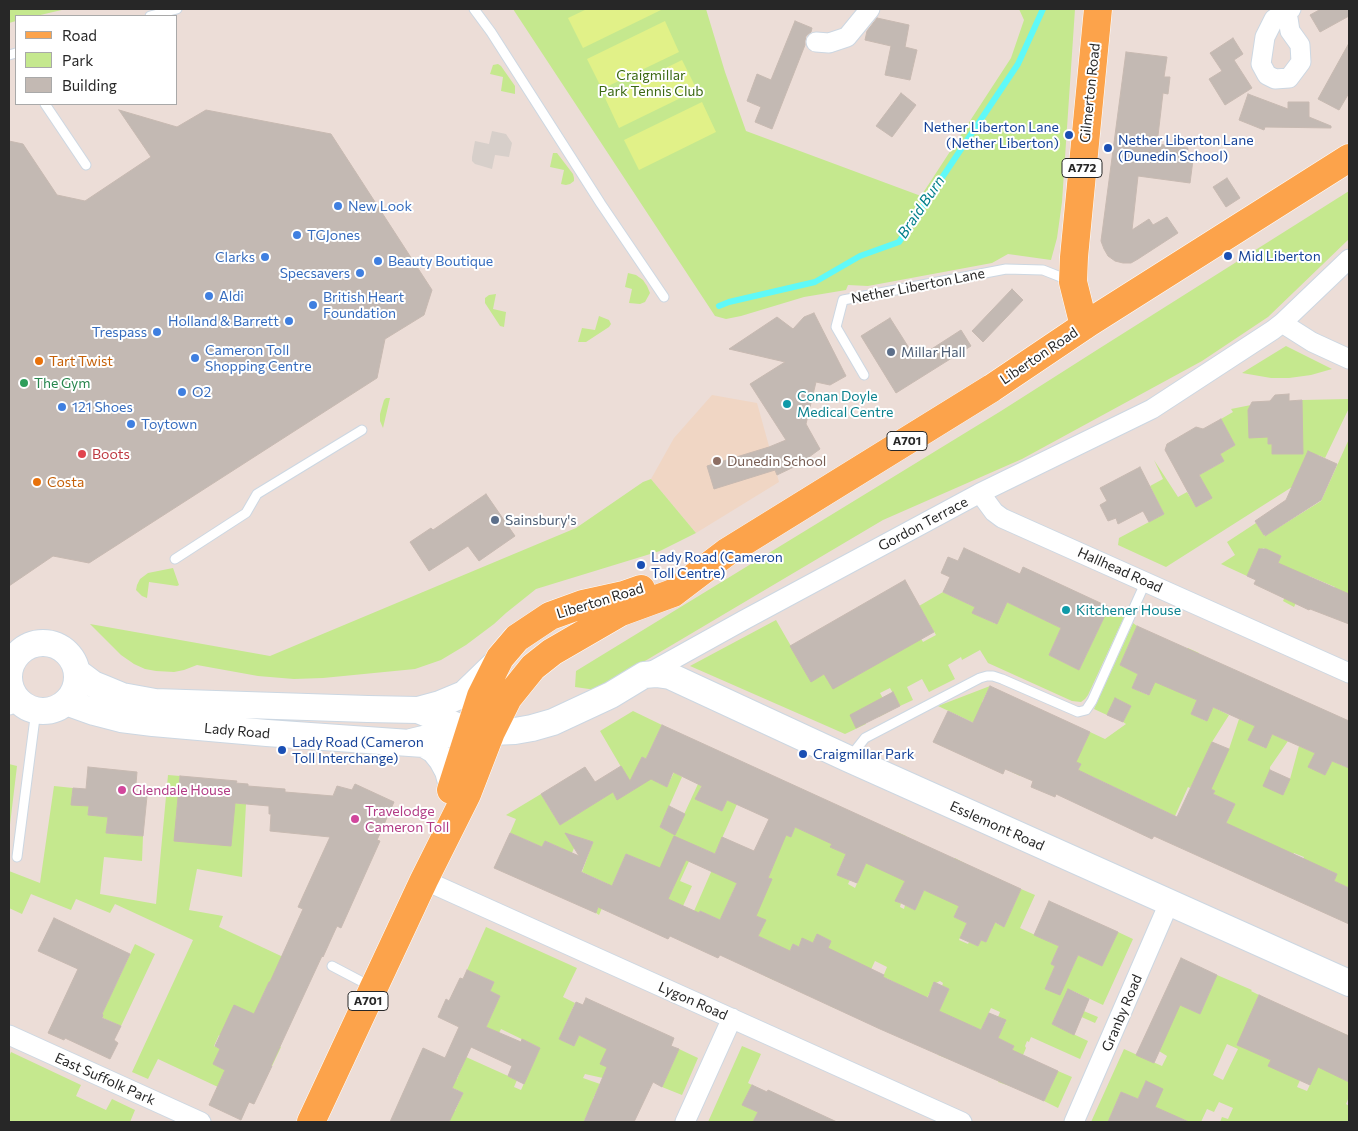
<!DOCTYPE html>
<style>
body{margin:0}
#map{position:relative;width:1358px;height:1131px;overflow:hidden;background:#ecddd7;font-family:Commissioner,sans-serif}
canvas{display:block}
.frame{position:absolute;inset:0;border:10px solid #272727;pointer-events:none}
.legend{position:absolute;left:15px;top:15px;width:162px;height:90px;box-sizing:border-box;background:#fff;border:1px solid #a9a9a9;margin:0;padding:6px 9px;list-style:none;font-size:15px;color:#272727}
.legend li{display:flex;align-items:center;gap:10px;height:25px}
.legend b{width:25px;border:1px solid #a9a9a9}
</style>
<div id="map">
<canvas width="1358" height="1131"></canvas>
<div class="frame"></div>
<ul class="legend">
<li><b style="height:6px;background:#fca34b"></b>Road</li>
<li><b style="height:14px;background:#c5e88e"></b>Park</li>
<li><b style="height:14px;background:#c3b9b3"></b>Building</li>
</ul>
</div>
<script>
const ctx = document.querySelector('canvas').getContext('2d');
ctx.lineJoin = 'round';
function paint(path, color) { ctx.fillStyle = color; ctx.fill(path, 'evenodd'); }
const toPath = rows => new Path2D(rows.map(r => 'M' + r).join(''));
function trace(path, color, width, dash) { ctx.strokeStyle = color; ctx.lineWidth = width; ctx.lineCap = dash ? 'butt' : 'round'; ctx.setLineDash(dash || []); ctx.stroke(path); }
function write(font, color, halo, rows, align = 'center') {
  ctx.font = font + ' Commissioner,sans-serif'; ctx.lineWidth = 4; ctx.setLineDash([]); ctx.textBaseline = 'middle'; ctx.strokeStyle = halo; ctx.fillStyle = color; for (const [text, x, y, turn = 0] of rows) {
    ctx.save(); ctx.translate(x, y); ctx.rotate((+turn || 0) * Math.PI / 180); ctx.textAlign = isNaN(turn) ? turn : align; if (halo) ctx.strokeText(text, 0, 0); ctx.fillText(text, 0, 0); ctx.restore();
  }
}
paint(toPath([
 [712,395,757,403,779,482,696,533,651,479,674,438]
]), '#f0d6c4');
paint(toPath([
 [9,9,66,9,36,16,16,16,16,21,9,23],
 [513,9,706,9,725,72,746,131,921,196,1011,58,1024,20,1019,9,1075,9,1062,202,1057,238,1051,260,1008,254,992,263,868,286,848,285,846,290,804,297,741,316,726,319,715,316],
 [498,64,501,66,515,86,515,94,501,91,503,77,490,74,493,65],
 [553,153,557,153,573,174,574,178,574,181,570,184,566,185,561,184,564,170,550,167],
 [1349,191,1349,239,1268,317,1202,361,1022,459,883,520,596,690,575,687,576,671,1001,411,1100,348],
 [628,273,636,275,643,280,647,286,650,293,645,302,640,304,629,303,632,289,625,287],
 [496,294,493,309,506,312,504,327,500,326,485,303,485,298,489,295],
 [599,316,609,320,611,324,609,327,586,342,578,342,582,328,595,330],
 [1286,346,1332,369,1311,375,1289,378,1271,378,1242,373],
 [386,398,390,398,383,428,380,421,380,414,384,400],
 [1349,399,1349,408,1325,458,1318,455,1292,487,1207,541,1166,567,1118,545,1119,538,1164,514,1150,486,1163,479,1154,460,1178,497,1187,492,1196,507,1211,498,1199,475,1224,461,1220,454,1235,445,1221,419,1233,412,1231,409,1251,405,1268,437,1268,444,1272,444,1272,454,1282,454,1302,400],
 [1349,439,1348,450,1349,451,1349,592,1345,600,1324,611,1335,587,1309,576,1294,607,1283,601,1288,590,1278,563,1281,556,1263,548,1260,555,1257,554,1247,576,1221,564,1235,555,1227,542,1256,523,1265,536,1321,501],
 [651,479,696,533,660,551,536,589,506,613,494,624,466,645,441,660,415,669,323,678,294,679,258,676,197,665,184,670,174,672,156,671,145,669,134,664,121,655,90,624,270,656,576,528,643,482],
 [173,568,179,585,177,586,149,582,147,598,142,596,136,590,137,585,140,579,148,573],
 [943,592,975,607,973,613,996,624,1007,602,1061,628,1049,655,1079,670,1109,607,1125,615,1088,695,1085,699,1081,702,1072,701,988,663,980,650,962,660,961,657,948,665,955,679,929,692,922,679,907,687,913,700,900,706,890,688,880,693,890,711,879,717,873,704,859,711,866,724,845,734,690,666,776,620,811,681,824,674,854,677,866,670,915,628,923,642,936,635,919,606],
 [1133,623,1137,626,1120,665,1138,674,1132,688,1148,695,1155,681,1170,688,1188,648,1199,653,1181,693,1197,700,1191,714,1206,721,1213,707,1229,715,1212,742,1205,759,1229,749,1239,719,1255,726,1249,740,1265,748,1272,734,1288,741,1270,767,1270,770,1283,795,1290,779,1299,746,1315,753,1309,767,1325,775,1332,761,1346,767,1349,762,1349,888,1334,881,1337,874,1327,869,1311,904,1302,861,1304,857,1294,853,1290,861,1226,824,1235,804,1213,794,1215,791,1194,781,1190,788,1188,787,1175,816,1089,775,1078,771,1081,764,1030,751,1020,776,1012,772,1023,746,938,706,990,686,982,702,992,707,1082,749,1090,732,1105,739,1126,724,1123,722,1131,706,1115,699,1107,715,1094,709],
 [633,711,662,725,646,759,642,757,659,778,657,782,667,787,674,772,682,777,660,827,675,834,714,749,703,782,696,799,722,811,727,800,737,804,715,854,696,846,680,881,692,886,683,906,665,898,670,895,674,886,652,887,638,859,626,854,599,915,596,913,608,884,582,872,593,842,578,838,570,858,553,872,563,849,545,841,542,847,510,833,516,819,506,815,541,794,560,825,604,797,603,777,617,799,634,789,600,731],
 [9,764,17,766,9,833],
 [168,775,180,776,176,822,235,803,246,804,242,877,197,869,189,910,223,916,219,927,296,963,273,984,269,982,260,1001,258,1016,227,1023,281,1047,272,1066,243,1053,246,1047,219,1035,214,1046,232,1054,218,1087,158,1059,148,1079,132,1072,193,940,115,904,110,913,76,899,71,910,31,894,22,914,9,908,9,871,40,883,54,786,73,788,72,804,89,806,88,815,108,817,106,833,143,836,142,861,104,857,100,894,156,904],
 [847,810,831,847,846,854,837,874,850,880,848,884,855,888,866,863,897,832,906,836,890,873,905,881,896,901,901,903,900,907,904,909,905,905,915,910,924,890,938,896,955,858,966,864,959,880,959,906,954,917,967,923,959,940,968,944,969,942,978,946,981,940,986,942,992,929,990,920,1004,927,1021,889,1035,895,1020,928,1059,946,1051,964,1055,966,1045,989,1050,991,1070,973,1078,955,1102,966,1118,932,1133,939,1103,1005,1073,991,1067,1004,1098,1017,1095,1023,1068,1011,1056,1015,1052,1024,1088,1041,1080,1059,1031,1037,1029,1042,1027,1041,1025,1046,1026,1048,1010,1086,998,1082,1014,1046,998,1038,1006,1021,998,1017,1000,1012,991,1008,981,1030,967,1024,951,1060,938,1055,955,1019,939,1011,949,989,942,986,943,983,940,981,934,984,924,1004,900,985,886,978,880,984,887,967,875,961,867,978,850,971,834,1008,829,1005,828,948,831,941,817,935,813,943,802,939,799,947,793,944,776,981,765,976,779,946,758,936,765,921,755,916,771,879,768,878,784,834,791,837,795,827,809,833],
 [718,856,744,867,720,920,700,911,685,943,681,941],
 [486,927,577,968,563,997,575,1003,559,1039,574,1046,579,1035,607,1049,608,1067,603,1078,585,1074,583,1078,600,1084,593,1099,603,1104,588,1113,584,1121,587,1122,450,1122,450,1121,442,1117,446,1107,455,1111,463,1093,451,1087,449,1076,457,1079,466,1057,517,1080,514,1087,521,1090,540,1048,501,1029,499,1033,486,1027,500,996,490,991,494,982,467,970],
 [135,944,155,954,121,1026,103,1018,103,1015,102,1014],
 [1217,975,1252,990,1251,991,1259,995,1245,1029,1262,1056,1271,1060,1312,1059,1327,1026,1349,1036,1349,1045,1336,1075,1349,1082,1349,1097,1346,1104,1349,1106,1349,1122,1220,1122,1222,1117,1228,1119,1233,1108,1219,1102,1214,1112,1207,1109,1201,1122,1189,1122,1183,1119,1181,1122,1166,1122,1169,1114,1155,1107,1146,1081,1138,1099,1121,1092,1108,1122,1091,1122,1124,1049,1162,1066,1167,1056,1159,1051,1177,1003,1200,1014],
 [1227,1044,1238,1049,1223,1080,1213,1075],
 [1305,1069,1315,1074,1307,1091,1297,1087],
 [742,1046,761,1054,748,1083,752,1085,743,1105,758,1112,753,1122,708,1122],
 [679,1049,698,1058,682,1095,662,1087],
 [11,1052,81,1085,76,1096,106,1110,112,1099,135,1110,130,1122,9,1122,9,1057],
 [1058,1071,1072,1077,1058,1108,1044,1101]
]), '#c5e88e');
paint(toPath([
 [587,9,660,9,661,10,583,48,568,18],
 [665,21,679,52,602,89,587,59],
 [682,60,697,90,619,128,605,98],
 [702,102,716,132,639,170,624,140]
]), '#e1f188');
paint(toPath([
 [492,131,506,134,512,143,509,157,495,155,492,169,475,164,472,161,472,157,475,141,489,144]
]), '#d7cfca');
trace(toPath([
 [719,306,729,302,815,282,860,256,899,242,1018,64,1043,9]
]), '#5ff9f8', 6);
const building = toPath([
 [1321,9,1349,9,1349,16,1320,32,1310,15,1321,9],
 [877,18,909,25,905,47,917,50,910,80,885,75,891,46,865,40,867,31,877,18],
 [795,21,812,28,811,32,806,36,805,41,805,45,772,129,755,122,761,107,747,101,757,74,771,80,795,21],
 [1233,38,1243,54,1234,60,1252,88,1225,105,1209,79,1222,71,1210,53,1233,38],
 [1349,43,1349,93,1339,110,1318,99,1349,43],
 [1126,52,1167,57,1164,77,1170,77,1168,94,1163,93,1157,144,1188,148,1187,159,1193,160,1190,183,1138,176,1132,230,1149,219,1153,225,1167,217,1178,233,1138,259,1131,263,1123,263,1115,261,1108,256,1104,249,1101,241,1126,52],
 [901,93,916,105,892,137,876,126,901,93],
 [1248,94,1288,109,1288,102,1309,102,1309,117,1331,126,1331,128,1265,127,1264,130,1239,120,1248,94],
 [119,110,177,127,206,110,331,134,432,290,424,315,385,339,377,378,89,563,53,556,9,586,9,141,23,144,57,195,85,201,151,157,119,110],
 [1227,178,1240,198,1226,207,1213,187,1227,178],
 [1012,289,1023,300,983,342,972,331,1012,289],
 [814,313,846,376,830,385,816,382,806,424,820,449,798,465,777,475,775,470,714,489,707,466,769,447,786,440,750,384,785,362,729,349,777,317,793,329,804,317,814,313],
 [890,318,916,359,961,330,971,346,896,393,861,336,890,318],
 [1289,394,1289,401,1302,400,1303,454,1272,454,1272,444,1268,444,1268,437,1249,438,1248,410,1252,402,1270,401,1275,395,1289,394],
 [1221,419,1235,445,1220,454,1224,461,1199,475,1212,498,1196,507,1165,450,1167,444,1196,427,1203,429,1221,419],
 [1308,451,1337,464,1321,500,1265,536,1266,534,1264,535,1255,521,1286,500,1308,451],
 [1140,467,1164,514,1149,522,1143,511,1118,524,1116,518,1108,521,1100,505,1107,501,1100,488,1140,467],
 [486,494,515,536,479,561,468,546,429,571,410,542,431,528,433,530,486,494],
 [964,548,1020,574,1023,567,1109,607,1079,670,1049,655,1061,628,1007,602,997,624,972,613,975,607,943,592,950,577,941,573,948,557,958,561,964,548],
 [1259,549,1266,549,1281,556,1278,563,1349,594,1349,624,1310,609,1309,610,1254,584,1256,580,1247,576,1259,549],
 [905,580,934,632,833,689,824,674,811,682,790,646,905,580],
 [1137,626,1349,721,1349,768,1332,761,1325,775,1308,767,1315,753,1272,734,1266,748,1248,740,1255,726,1213,707,1207,721,1191,714,1197,700,1155,682,1149,695,1132,688,1138,674,1120,665,1137,626],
 [990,686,1090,732,1076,762,1081,764,1078,770,1177,817,1212,742,1229,749,1211,789,1215,791,1213,794,1235,804,1226,823,1337,874,1334,881,1349,888,1349,924,1154,836,1152,839,1056,794,1055,797,1031,787,1033,781,1005,769,1003,774,933,742,948,711,973,723,990,686],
 [893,692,900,706,856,728,850,715,893,692],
 [1115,698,1131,706,1123,722,1107,715,1115,698],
 [662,725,1021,889,1004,927,995,922,986,942,981,940,978,946,960,938,967,923,954,917,959,906,924,890,915,910,901,903,895,901,905,881,866,863,857,883,837,875,846,854,830,847,832,844,795,827,791,837,786,835,768,878,772,879,756,916,766,920,758,936,790,951,793,944,799,947,802,938,813,943,817,934,831,941,828,948,884,975,883,977,928,998,934,982,949,989,939,1011,981,1030,989,1013,1006,1020,998,1038,1014,1046,1012,1050,1058,1071,1044,1101,880,1029,720,955,718,958,670,936,668,939,598,907,596,913,494,868,510,833,542,847,545,841,579,856,565,833,593,842,581,872,612,886,626,854,660,868,674,836,715,854,722,837,754,851,769,819,727,800,722,811,695,799,702,786,673,772,667,787,651,779,617,800,613,792,560,825,541,794,585,767,595,782,621,766,630,781,642,757,646,759,662,725],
 [686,860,737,883,720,920,700,911,699,913,668,899,686,860],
 [88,767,137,772,135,795,147,796,143,836,106,833,108,817,88,815,89,806,71,805,73,788,86,789,88,767],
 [1270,770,1290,779,1283,795,1263,786,1270,770],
 [180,776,237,781,236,783,248,784,248,786,285,789,285,792,333,796,337,786,352,790,355,784,394,802,377,840,380,841,341,928,337,926,323,957,322,956,271,1066,272,1066,254,1104,249,1102,241,1120,209,1105,225,1070,213,1064,220,1049,215,1046,234,1005,254,1014,269,982,270,982,303,909,298,907,330,837,270,831,271,814,269,814,269,806,235,803,231,846,174,841,180,776],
 [669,806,685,814,675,835,660,827,669,806],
 [1049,901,1118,932,1102,966,1078,955,1060,995,1045,989,1055,966,1051,964,1059,946,1034,935,1049,901],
 [54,918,130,954,102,1014,103,1015,102,1018,121,1026,114,1040,118,1043,110,1059,65,1038,64,1040,48,1033,78,969,38,951,54,918],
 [1181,958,1217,975,1200,1014,1180,1005,1154,1063,1136,1055,1181,958],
 [467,970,494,982,490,991,500,996,486,1027,521,1042,522,1039,540,1048,524,1084,508,1076,512,1066,471,1047,452,1088,463,1093,449,1122,390,1122,423,1048,445,1058,459,1027,438,1017,446,999,449,1001,460,978,463,979,467,970],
 [1068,989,1089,999,1074,1035,1052,1024,1068,989],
 [1259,995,1349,1036,1349,1082,1318,1067,1310,1085,1268,1066,1271,1060,1237,1045,1259,995],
 [586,998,674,1038,671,1046,679,1049,662,1087,653,1082,634,1122,584,1122,607,1067,600,1064,607,1049,579,1035,574,1046,559,1039,576,1002,583,1005,586,998],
 [1146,1081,1163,1089,1155,1107,1189,1122,1108,1122,1121,1092,1138,1099,1146,1081],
 [752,1085,767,1092,768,1090,837,1122,753,1122,758,1112,742,1105,752,1085]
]);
paint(building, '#c3b9b3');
trace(building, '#c7b9b1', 1);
const lane = toPath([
 [474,9,491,32,601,204,664,297],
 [150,16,177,9],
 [9,55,16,53],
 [45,104,86,165],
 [864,375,836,327,843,300,1006,269,1043,270,1071,281],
 [175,559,246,513,257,494,362,430],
 [850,757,865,738,980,678,987,676,993,676,1002,679,1078,712,1086,710,1092,701,1146,581],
 [17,857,36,710],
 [332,966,372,987]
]);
const street = toPath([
 [1287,12,1290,31,1300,45,1301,62,1289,78,1275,79,1267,75,1261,64,1265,37,1274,19,1291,9],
 [816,42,829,43,847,37,870,9],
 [1282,323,1312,342,1349,359],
 [980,493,994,512,1002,518,1349,673],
 [645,675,744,620,980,493,1152,409,1273,330,1282,323,1349,259],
 [9,705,18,700],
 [424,880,962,1122],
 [9,1035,201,1122],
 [685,1122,732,1018],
 [1074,1122,1169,903]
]);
const secondary = toPath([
 '9 677a34 34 0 1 1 68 0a34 34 0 1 1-68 0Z',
 [77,672,93,684,103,688,122,696,155,702,368,709,418,710,469,731],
 [66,702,94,712,121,719,153,723,267,733,424,744,434,750,442,760,448,771,452,786],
 [418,710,440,704,464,694,495,664],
 [411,742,436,736,469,731,491,732,515,731,532,728,553,722,611,695,644,675,656,674,670,676,849,759,1349,983]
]);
const primary = toPath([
 [1084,326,1073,282,1074,257,1098,9],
 [451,790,481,696,500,658,517,638,550,616,583,604,624,595,641,589],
 [311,1122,424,880,467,794,491,732,508,698,533,667,552,652,621,612,673,593,727,552,992,388,1090,322,1349,158]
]);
trace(lane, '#ccd7e2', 11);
trace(street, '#ccd7e2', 21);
trace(secondary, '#ccd7e2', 28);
trace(primary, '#fff', 29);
trace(lane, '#fff', 9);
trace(street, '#fff', 19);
trace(secondary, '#fff', 26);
trace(primary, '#fca34b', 28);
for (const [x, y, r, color] of [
 [1069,135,5,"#1a4fb4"],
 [1108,148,5,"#1a4fb4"],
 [338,206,5,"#3f7fe0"],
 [297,235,5,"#3f7fe0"],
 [1228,256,5,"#1a4fb4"],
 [265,257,5,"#3f7fe0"],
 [378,261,5,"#3f7fe0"],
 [360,273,5,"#3f7fe0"],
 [209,296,5,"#3f7fe0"],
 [313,305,5,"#3f7fe0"],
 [289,321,5,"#3f7fe0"],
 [157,332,5,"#3f7fe0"],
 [891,352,5,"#5c6f8a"],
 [195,358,5,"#3f7fe0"],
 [39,361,5,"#e8710a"],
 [24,383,5,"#2e9e5b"],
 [182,392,5,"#3f7fe0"],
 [787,404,5,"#0f9aa8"],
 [62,407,5,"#3f7fe0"],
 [131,424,5,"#3f7fe0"],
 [82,454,5,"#e0444e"],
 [717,461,5,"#8d6e63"],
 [37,482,5,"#e8710a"],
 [495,520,5,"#5c6f8a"],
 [641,565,5,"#1a4fb4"],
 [1066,610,5,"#0f9aa8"],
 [282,750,5,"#1a4fb4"],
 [803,754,5,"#1a4fb4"],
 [122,790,5,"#d1479c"],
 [355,819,5,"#d1479c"]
]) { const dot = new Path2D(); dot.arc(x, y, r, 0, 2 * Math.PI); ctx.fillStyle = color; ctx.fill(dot); trace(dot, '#fff', 2); }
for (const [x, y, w] of [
 [1082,168,40],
 [907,441,40],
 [368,1001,40]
]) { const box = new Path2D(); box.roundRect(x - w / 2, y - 9.5, w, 19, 4); ctx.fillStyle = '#fff'; ctx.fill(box); trace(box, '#272727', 1); }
write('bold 12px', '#272727', null, [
 ["A772",1082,168],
 ["A701",907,441],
 ["A701",368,1001]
]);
write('14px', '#3c6913', '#fff', [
 ["Craigmillar",651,75],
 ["Park Tennis Club",651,91]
]);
write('14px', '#272727', '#fff', [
 ["Gilmerton Road",1090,93,-84],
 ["Nether Liberton Lane",918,286,-11],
 ["Liberton Road",1039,356,-34],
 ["Gordon Terrace",923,524,-28],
 ["Hallhead Road",1120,570,24],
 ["Liberton Road",600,601,-17],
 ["Lady Road",237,731,5],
 ["Esslemont Road",997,826,24],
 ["Lygon Road",693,1001,24],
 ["Granby Road",1122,1013,-67],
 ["East Suffolk Park",105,1079,24]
]);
write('14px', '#164399', '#fff', [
 ["Nether Liberton Lane",1059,127,"right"],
 ["(Nether Liberton)",1059,143,"right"],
 ["Nether Liberton Lane",1118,140],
 ["(Dunedin School)",1118,156],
 ["Mid Liberton",1238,256],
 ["Lady Road (Cameron",651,557],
 ["Toll Centre)",651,573],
 ["Lady Road (Cameron",292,742],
 ["Toll Interchange)",292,758],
 ["Craigmillar Park",813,754]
], 'left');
write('14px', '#366cbe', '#fff', [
 ["New Look",348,206],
 ["TGJones",307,235],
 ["Clarks",255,257,"right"],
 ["Beauty Boutique",388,261],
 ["Specsavers",350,273,"right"],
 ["Aldi",219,296],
 ["British Heart",323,297],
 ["Foundation",323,313],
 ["Holland & Barrett",279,321,"right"],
 ["Trespass",147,332,"right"],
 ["Cameron Toll",205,350],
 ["Shopping Centre",205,366],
 ["O2",192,392],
 ["121 Shoes",72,407],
 ["Toytown",141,424]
], 'left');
write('14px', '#4e5e75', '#fff', [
 ["Millar Hall",901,352],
 ["Sainsbury's",505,520]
], 'left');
write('14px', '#c56008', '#fff', [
 ["Tart Twist",49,361],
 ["Costa",47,482]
], 'left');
write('14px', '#27864d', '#fff', [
 ["The Gym",34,383]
], 'left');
write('14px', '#0d838f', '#fff', [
 ["Conan Doyle",797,396],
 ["Medical Centre",797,412],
 ["Kitchener House",1076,610]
], 'left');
write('14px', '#be3a42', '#fff', [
 ["Boots",92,454]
], 'left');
write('14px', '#785e54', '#fff', [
 ["Dunedin School",727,461]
], 'left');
write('14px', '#b23c85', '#fff', [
 ["Glendale House",132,790],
 ["Travelodge",365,811],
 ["Cameron Toll",365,827]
], 'left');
write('italic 15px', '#04818b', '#fff', [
 ["Braid Burn",921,207,-56]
]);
</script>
